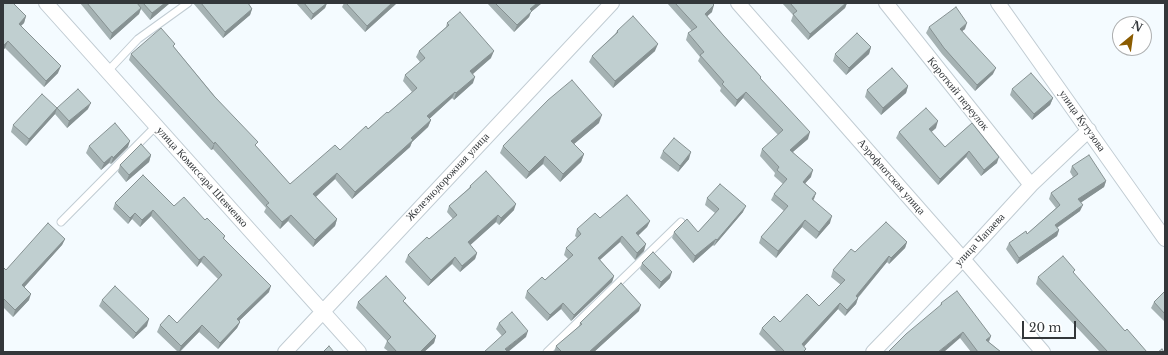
<!DOCTYPE html>
<meta charset="utf-8">
<style>
body{margin:0}
#map{position:relative;width:1168px;height:355px;overflow:hidden;background:#f4fbff;font-family:"Libre Baskerville",serif}
canvas{display:block}
.frame{position:absolute;inset:0;border:4px solid #33373a;pointer-events:none}
.north{position:absolute;left:1112px;top:16px;width:40px;height:40px;box-sizing:border-box;background:#fff;border:1px solid #adafb0;border-radius:50%;rotate:29deg;font-size:11px;font-weight:700;line-height:16px;text-align:center;color:#33373a}
.north::after{content:'';display:block;margin:auto;width:14px;height:18px;background:#8b5c01;clip-path:polygon(50% 0,100% 100%,50% 72%,0 100%)}
.scale{position:absolute;left:1022px;top:321px;width:54px;height:18px;box-sizing:border-box;border:2px solid #33373a;border-top:0;padding-left:5px;font-size:12px;line-height:14px;white-space:nowrap;color:#33373a;-webkit-text-stroke:3px #fff;paint-order:stroke}
</style>
<div id="map">
<canvas width="1168" height="355"></canvas>
<div class="frame"></div>
<div class="north">N</div>
<div class="scale">20 m</div>
</div>
<script>
const ctx = document.querySelector('canvas').getContext('2d');
ctx.lineJoin = 'round';
const toPath = rows => new Path2D(rows.map(r => 'M' + r).join(''));
function trace(path, color, width, dash) { ctx.strokeStyle = color; ctx.lineWidth = width; ctx.lineCap = dash ? 'butt' : 'round'; ctx.setLineDash(dash || []); ctx.stroke(path); }
function paint(path, color) { ctx.fillStyle = color; ctx.fill(path, 'evenodd'); }
function write(font, color, halo, rows, align = 'center') {
  ctx.font = font + ' "Libre Baskerville",serif'; ctx.lineWidth = 3; ctx.setLineDash([]); ctx.textBaseline = 'middle'; ctx.strokeStyle = halo; ctx.fillStyle = color; for (const [text, x, y, turn = 0] of rows) {
    ctx.save(); ctx.translate(x, y); ctx.rotate((+turn || 0) * Math.PI / 180); ctx.textAlign = isNaN(turn) ? turn : align; if (halo) ctx.strokeText(text, 0, 0); ctx.fillText(text, 0, 0); ctx.restore();
  }
}
const service = toPath([
 [107,72,138,39,188,3],
 [61,222,156,126],
 [547,352,681,222]
]);
const minor = toPath([
 [46,3,359,352],
 [738,3,963,259,1043,352],
 [886,3,1031,185],
 [998,3,1165,239],
 [285,352,612,3],
 [873,352,963,259,1031,185,1089,130]
]);
trace(service, '#c1ccd3', 9);
trace(minor, '#c1ccd3', 16);
trace(service, '#fff', 7);
trace(minor, '#fff', 14);
paint(toPath([
 [3,3,26,16,24,23,21,26,58,73,44,87,5,48,3,50],
 [80,3,170,3,150,20,141,9,139,14,110,40],
 [193,3,248,3,252,9,250,15,223,38],
 [296,3,327,3,325,8,311,20],
 [344,3,397,3,365,32,342,7],
 [487,3,542,3,531,12,529,17,514,32],
 [667,3,712,3,712,12,707,16,723,35,761,77,761,79,808,139,793,152,811,177,805,183,816,193,813,200,830,223,816,239,802,227,776,258,759,243,761,237,784,211,771,200,774,194,783,184,774,176,775,173,760,156,762,149,778,135,743,98,735,107,720,91,721,88,698,61,700,57,686,40,688,33,692,31],
 [782,3,847,3,845,8,808,40,791,21,793,15],
 [447,23,491,58,473,74,473,83,454,100,452,98,429,119,431,120,428,127,412,142,410,147,352,199,335,179,316,197,337,219,335,226,313,247,288,221,280,229,264,212,266,208,213,149,211,150,129,60,131,54,174,47,256,146,290,184,340,150,388,113,412,92,403,81,405,75,420,62,416,57,419,51,446,27],
 [929,27,965,29,962,31,993,74,975,91,942,54,926,33],
 [617,31,655,51,613,88,589,62,592,56,615,34],
 [871,47,869,54,846,75,833,61,835,54],
 [908,86,906,93,881,115,865,97,867,90],
 [1012,89,1053,98,1050,105,1032,120,1010,95],
 [57,108,88,109,67,128,55,114,26,146,11,132,13,125],
 [599,123,574,144,584,154,581,162,560,182,543,164,526,179,500,153,503,146],
 [972,123,997,163,981,176,966,157,938,185,896,138,899,132,936,128,931,132,945,147],
 [89,146,128,147,111,164,109,163,101,170,86,153],
 [663,151,689,159,678,172,660,158],
 [151,155,149,162,126,182,118,172,120,165],
 [1072,166,1106,181,1104,187,1081,202,1080,211,1057,228,1059,230,1057,236,1017,264,1006,249,1009,243,1027,234,1056,208,1049,199,1051,193,1073,177,1070,172],
 [470,186,514,210,499,225,496,222,470,245,477,253,475,259,460,272,452,264,428,286,405,262,408,255,429,239,453,219,447,212,449,206,469,188],
 [707,198,743,212,714,246,713,245,693,263,672,238,674,232,698,232,715,213,705,205],
 [115,203,174,206,205,220,225,236,224,239,269,292,239,321,240,322,237,328,218,349,199,332,180,352,178,352,157,332,160,325,177,323,218,279,201,262,197,267,151,216,140,227,132,219,128,224,113,209],
 [600,218,650,221,647,227,638,236,644,251,635,260,620,242,600,260,614,276,612,282,571,321,561,309,547,321,525,298,527,291,545,280,568,259,564,255,566,248,577,238,575,236,577,229],
 [65,239,62,245,24,287,29,300,13,317,3,307,3,267,6,270],
 [907,242,905,248,889,264,887,262,858,298,856,304,845,316,838,309,804,346,805,352,777,352,759,334,762,328,780,322,819,306,841,285,831,277,833,270,855,252],
 [642,263,670,278,659,289,640,269],
 [1074,274,1125,331,1147,352,1100,352,1036,284,1038,277],
 [1165,291,1165,322,1151,308,1154,302],
 [102,300,147,326,133,339,99,306],
 [358,302,405,302,436,336,434,343,424,352,389,352,384,348,387,341,356,308],
 [941,303,991,336,989,342,1001,352,971,352,960,338,940,306],
 [639,311,594,352,554,352,556,346,579,327,580,323],
 [499,323,526,337,502,336,496,329]
]), '#a5b2b3');
paint(toPath([
 [165,3,170,3,150,20,152,13],
 [327,3,325,8,311,20,313,14],
 [392,3,397,3,365,32,367,26],
 [537,3,542,3,531,12,529,17,514,32,517,25,530,9],
 [846,3,847,3,845,8,808,40,810,34],
 [714,5,712,12,703,20,705,14],
 [141,8,139,14,110,40,112,33],
 [252,9,250,15,223,38,225,32],
 [26,16,24,23,16,30,19,24],
 [967,23,965,29,957,35,960,29],
 [8,41,5,48,3,50,3,46],
 [658,44,655,51,613,88,615,81],
 [871,47,869,54,846,75,849,68],
 [494,51,491,58,468,78,470,71],
 [61,66,58,73,44,87,46,81],
 [996,68,993,74,975,91,977,85],
 [475,77,473,83,454,100,456,93],
 [908,86,906,93,881,115,883,108],
 [455,92,452,98,425,123,427,116],
 [746,92,743,98,735,107,737,100],
 [1053,98,1050,105,1032,120,1034,114],
 [91,103,88,109,67,128,69,121],
 [57,108,55,114,26,146,29,139],
 [602,115,599,123,568,149,571,141],
 [431,120,428,127,412,142,410,147,352,199,355,192,411,138],
 [938,121,936,128,927,136,929,129],
 [810,132,808,139,788,156,790,150],
 [130,141,128,147,111,164,113,158],
 [215,142,213,149,211,150],
 [969,151,966,157,938,185,940,179],
 [691,152,689,159,678,172,680,166],
 [584,154,581,162,560,182,563,174],
 [151,155,149,162,126,182,129,175],
 [112,156,109,163,101,170,104,163],
 [545,156,543,164,526,179,529,172],
 [999,157,997,163,981,176,984,170],
 [813,170,811,177,801,188,803,182],
 [337,173,335,179,311,201,313,194],
 [1106,181,1104,187,1076,206,1078,199],
 [816,193,814,199,809,205,812,199],
 [516,204,514,210,499,225,501,218],
 [1083,205,1080,211,1052,231,1055,225],
 [746,206,743,212,714,246,717,240],
 [153,210,151,216,140,227,142,220],
 [135,213,132,219,128,224,130,218],
 [291,215,288,221,280,229,282,222],
 [498,215,496,222,466,249,468,242],
 [832,216,830,223,816,239,819,232],
 [337,219,335,226,313,247,315,240],
 [805,220,802,227,776,258,778,251],
 [650,221,647,227,633,240,636,233],
 [1059,230,1057,236,1017,264,1019,258],
 [622,236,620,242,595,264,598,258],
 [65,239,62,245,20,292,22,285],
 [716,239,713,245,693,263,695,256],
 [907,242,905,248,889,264,891,258],
 [646,244,644,251,635,260,637,253],
 [477,253,475,259,460,272,462,266],
 [204,256,201,262,197,267,199,260],
 [889,256,887,262,854,302,856,296],
 [455,257,452,264,428,286,431,280],
 [672,272,670,278,659,289,661,282],
 [614,276,612,282,571,321,574,315],
 [271,286,269,292,234,326,237,319],
 [31,294,29,300,13,317,15,310],
 [858,298,856,304,845,316,847,310],
 [563,303,561,309,547,321,550,315],
 [840,303,838,309,800,351,802,344],
 [641,305,639,311,594,352,589,352],
 [149,319,147,326,133,339,136,333],
 [240,322,237,328,218,349,220,343],
 [202,325,199,332,179,352,181,346],
 [528,331,526,337,508,352,505,349],
 [963,332,960,338,944,352,938,352],
 [436,336,434,343,424,352,420,352],
 [991,336,988,343,986,340]
]), '#869192');
const building = toPath([
 [3,3,13,3,26,16,19,24,61,66,46,81,8,41,3,46,3,3],
 [87,3,137,3,141,8,112,33,87,3],
 [143,3,165,3,152,13,143,3],
 [201,3,248,3,252,9,225,32,201,3],
 [304,3,327,3,313,14,304,3],
 [346,3,392,3,367,26,346,3],
 [495,3,537,3,530,9,532,11,517,25,495,3],
 [675,3,712,3,714,5,705,14,723,35,761,77,760,78,810,132,790,150,813,170,803,182,816,193,812,199,832,216,819,232,805,220,778,251,761,237,788,206,774,194,787,179,777,170,779,167,762,149,783,130,746,92,737,100,722,84,724,82,700,55,704,52,688,33,697,27,675,3],
 [790,3,846,3,810,34,793,14,797,11,790,3],
 [956,7,967,23,960,29,996,68,977,85,944,48,929,27,956,7],
 [460,12,494,51,470,71,475,77,456,93,455,92,427,116,431,120,411,138,413,140,355,192,337,173,313,194,337,219,315,240,291,215,282,222,266,205,269,203,215,142,214,144,131,54,161,28,175,44,173,46,214,96,258,142,255,145,290,184,335,145,340,150,366,126,368,129,387,112,388,113,417,88,405,75,425,58,419,51,449,25,447,23,460,12],
 [633,16,658,44,615,81,592,56,618,32,617,31,633,16],
 [857,33,871,47,849,68,835,54,857,33],
 [892,68,908,86,883,108,867,90,892,68],
 [1031,73,1053,98,1034,114,1012,89,1031,73],
 [572,80,602,115,571,141,584,154,563,174,545,156,529,172,503,146,548,100,572,80],
 [78,89,91,103,69,121,57,108,78,89],
 [42,94,57,108,29,139,13,125,42,94],
 [926,108,938,121,929,129,945,147,972,123,999,157,984,170,969,151,940,179,899,132,926,108],
 [115,123,130,141,113,158,112,156,104,163,89,146,115,123],
 [674,138,691,152,680,166,663,151,674,138],
 [141,144,151,155,129,175,120,165,141,144],
 [1089,155,1106,181,1078,199,1083,205,1055,225,1059,230,1019,258,1009,243,1026,231,1027,234,1060,205,1051,193,1078,174,1072,166,1089,155],
 [486,171,516,204,501,218,498,215,468,242,477,253,462,266,455,257,431,280,408,255,427,237,429,239,457,215,449,206,471,187,470,186,486,171],
 [143,175,174,206,184,197,205,220,207,218,225,236,223,238,271,286,237,319,240,322,220,343,202,325,181,346,160,325,169,315,177,323,222,275,204,256,199,260,153,210,142,220,135,213,130,218,115,203,143,175],
 [720,184,746,206,717,240,716,239,695,256,674,232,687,219,698,232,719,209,707,198,720,184],
 [627,195,650,221,636,233,646,244,637,253,622,236,598,258,614,276,574,315,563,303,550,315,527,291,542,277,545,280,573,255,566,248,581,234,577,229,595,213,600,218,627,195],
 [886,222,907,242,891,258,889,256,856,296,858,298,847,310,840,303,802,344,806,349,803,352,785,352,762,328,774,316,780,322,807,294,819,306,845,280,833,270,851,249,855,252,886,222],
 [48,223,65,239,22,285,31,294,15,310,3,298,3,267,6,270,48,223],
 [653,252,672,272,661,282,642,263,653,252],
 [1063,256,1075,270,1073,272,1125,331,1127,329,1147,352,1108,352,1038,277,1063,256],
 [386,276,406,298,403,301,436,336,420,352,397,352,387,341,391,337,358,302,386,276],
 [621,283,641,305,589,352,562,352,556,346,582,324,580,323,621,283],
 [115,286,149,319,136,333,102,300,115,286],
 [957,291,991,336,986,340,1001,352,978,352,963,332,938,352,888,352,906,334,942,304,941,303,957,291],
 [1165,291,1165,314,1154,302,1165,291],
 [512,312,528,331,505,349,508,352,484,352,506,332,499,323,512,312],
 [329,346,334,352,323,352,329,346],
 [1162,349,1164,352,1158,352,1162,349]
]);
paint(building, '#c0cfd0');
trace(building, '#869192', 1);
write('11px', '#33373a', '#fff', [
 ["Короткий переулок",958,94,51],
 ["улица Кутузова",1082,121,55],
 ["улица Комиссара Шевченко",202,177,48],
 ["Железнодорожная улица",448,177,-47],
 ["Аэрофлотская улица",891,177,49],
 ["улица Чапаева",980,240,-47]
]);
</script>
